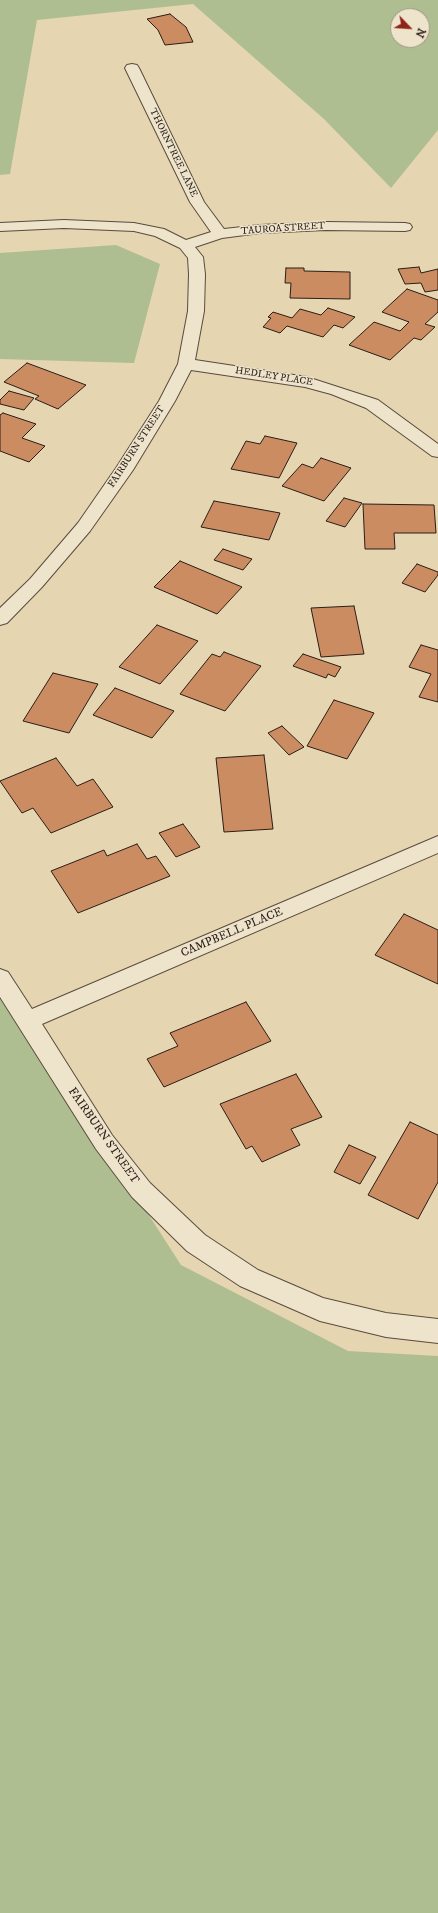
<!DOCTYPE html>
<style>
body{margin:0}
#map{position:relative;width:438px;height:1913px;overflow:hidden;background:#e5d5b0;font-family:"IM FELL DW Pica",serif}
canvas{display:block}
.north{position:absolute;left:390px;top:8px;width:40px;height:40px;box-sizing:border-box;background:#eee4cc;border:1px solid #a09484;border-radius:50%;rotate:115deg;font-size:11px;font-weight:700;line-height:16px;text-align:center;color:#2a1d18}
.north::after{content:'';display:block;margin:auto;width:14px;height:18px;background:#8f2418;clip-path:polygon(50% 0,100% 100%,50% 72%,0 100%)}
</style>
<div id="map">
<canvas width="438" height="1913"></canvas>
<div class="north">N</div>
</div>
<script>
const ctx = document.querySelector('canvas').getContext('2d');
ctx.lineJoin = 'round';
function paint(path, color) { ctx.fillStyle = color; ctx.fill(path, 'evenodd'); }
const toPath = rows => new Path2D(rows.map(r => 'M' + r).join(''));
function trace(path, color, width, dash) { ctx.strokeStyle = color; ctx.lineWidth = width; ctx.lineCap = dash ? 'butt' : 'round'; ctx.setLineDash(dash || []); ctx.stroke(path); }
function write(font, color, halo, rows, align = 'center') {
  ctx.font = font + ' "IM FELL DW Pica",serif'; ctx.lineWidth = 3; ctx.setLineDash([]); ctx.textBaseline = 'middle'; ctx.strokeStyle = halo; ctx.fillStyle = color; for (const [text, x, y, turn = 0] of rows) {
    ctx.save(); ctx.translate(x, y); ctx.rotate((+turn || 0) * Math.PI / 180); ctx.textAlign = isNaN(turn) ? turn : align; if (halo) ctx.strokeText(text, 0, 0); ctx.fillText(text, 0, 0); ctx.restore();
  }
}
paint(toPath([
 [0,0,438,0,438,130,391,188,324,119,193,4,37,20,10,174,0,175],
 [398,16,422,16,422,40,398,40],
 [116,245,160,264,134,363,0,359,0,253],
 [0,984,181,1265,348,1351,438,1356,438,1913,0,1913]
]), '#afbe90');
const building = toPath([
 [170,14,186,27,193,42,165,45,158,30,147,19,170,14],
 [419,267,421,273,438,269,438,290,425,292,421,283,405,284,398,269,419,267],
 [286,268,304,268,304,271,350,272,350,299,290,298,291,283,285,283,286,268],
 [407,289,438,300,438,312,425,324,435,327,421,340,414,338,390,360,349,345,374,322,400,331,409,322,382,312,407,289],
 [328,308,355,317,343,328,334,325,323,337,287,326,280,333,263,327,271,318,268,317,273,312,292,318,300,309,321,315,328,308],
 [27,363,86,385,58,409,35,399,39,396,4,382,27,363],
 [9,391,34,398,24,410,0,404,0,400,9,391],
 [3,413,36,424,22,438,45,446,29,462,0,451,0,415,3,413],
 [265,436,297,443,279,478,231,469,246,441,260,444,265,436],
 [321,458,351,468,324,501,282,486,302,464,313,468,321,458],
 [344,498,362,503,345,527,326,521,344,498],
 [214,501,280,513,269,540,201,527,214,501],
 [363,504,434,505,436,533,394,533,395,549,365,549,363,504],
 [223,549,252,559,243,570,214,560,223,549],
 [180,561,242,587,217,614,154,587,180,561],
 [417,564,438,572,438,575,425,592,402,583,417,564],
 [354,606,364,654,321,657,311,608,354,606],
 [157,625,198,641,160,684,119,667,157,625],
 [421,645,438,650,438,702,419,697,431,674,409,667,421,645],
 [224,652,261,666,225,711,180,694,212,654,220,657,224,652],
 [303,654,341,667,335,677,328,674,326,678,293,666,303,654],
 [53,673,98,684,69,733,23,721,53,673],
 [115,688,174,711,152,738,93,715,115,688],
 [334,700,374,713,347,759,307,746,334,700],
 [282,726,304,747,289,755,268,733,282,726],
 [264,755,273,829,224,832,216,758,264,755],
 [56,758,77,786,93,779,113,807,51,833,33,808,22,813,0,781,56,758],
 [183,824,200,847,176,857,159,833,183,824],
 [137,844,147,859,156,856,170,876,78,913,51,871,104,850,107,856,137,844],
 [404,914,438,930,438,984,375,955,404,914],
 [246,1002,271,1041,164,1087,147,1059,178,1046,170,1033,246,1002],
 [296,1074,322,1117,291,1129,300,1145,262,1162,252,1146,246,1149,220,1104,296,1074],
 [410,1122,438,1135,438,1182,418,1219,368,1195,410,1122],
 [349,1145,376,1157,360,1184,334,1172,349,1145]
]);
paint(building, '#cc8c62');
trace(building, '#2a1d18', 1);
const street = toPath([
 [132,64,137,65,139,68,204,202,224,229,260,225,326,222,405,223,410,224,412,227,410,230,405,231,326,230,260,233,222,238,195,247,203,257,205,274,204,311,195,360,307,377,378,400,438,444,438,457,432,456,366,408,331,394,305,387,191,370,175,401,133,470,90,531,42,587,7,623,0,625,0,608,30,579,78,523,116,468,159,401,178,364,188,311,189,274,188,258,180,248,155,236,134,231,64,228,0,231,0,223,64,220,134,223,164,229,186,240,211,232,190,202,125,68,127,65,132,64],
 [438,836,438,853,42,1024,112,1135,150,1183,205,1235,258,1270,323,1298,386,1313,438,1319,438,1343,386,1337,320,1321,240,1286,187,1251,132,1197,96,1149,0,997,0,969,8,972,32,1009,438,836]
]);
trace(street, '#594b3e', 2);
paint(street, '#eee4cc');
write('10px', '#2a1d18', '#eee4cc', [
 ["THORNTREE LANE",173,153,64],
 ["TAUROA STREET",283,229,-4],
 ["HEDLEY PLACE",274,377,9],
 ["FAIRBURN STREET",137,447,-57]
]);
write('12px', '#2a1d18', '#eee4cc', [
 ["CAMPBELL PLACE",232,933,-23],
 ["FAIRBURN STREET",103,1136,55]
]);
</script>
